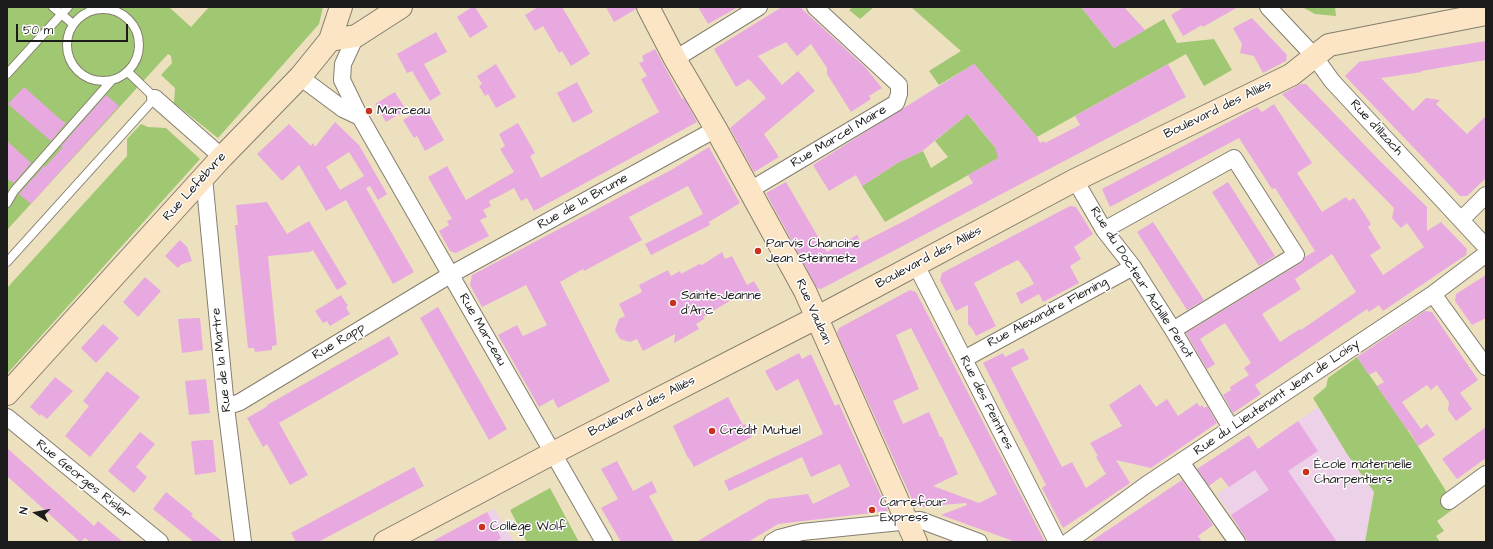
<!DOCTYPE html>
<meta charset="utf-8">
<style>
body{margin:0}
#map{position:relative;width:1493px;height:549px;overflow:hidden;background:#ece0bf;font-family:"Architects Daughter",sans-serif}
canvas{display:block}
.frame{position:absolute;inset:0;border:8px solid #1c1c1c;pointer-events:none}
.north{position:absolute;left:16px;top:493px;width:40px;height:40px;-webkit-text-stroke:3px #fff;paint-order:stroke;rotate:281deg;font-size:11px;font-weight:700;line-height:16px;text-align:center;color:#1c1c1c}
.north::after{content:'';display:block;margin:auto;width:14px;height:18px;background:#1c1c1c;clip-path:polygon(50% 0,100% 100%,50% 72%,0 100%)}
.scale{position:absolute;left:16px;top:24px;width:112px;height:18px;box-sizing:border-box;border:2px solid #1c1c1c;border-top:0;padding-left:5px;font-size:12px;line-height:14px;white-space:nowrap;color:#1c1c1c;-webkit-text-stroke:3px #fff;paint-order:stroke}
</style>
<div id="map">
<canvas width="1493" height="549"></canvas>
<div class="frame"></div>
<div class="north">N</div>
<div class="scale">50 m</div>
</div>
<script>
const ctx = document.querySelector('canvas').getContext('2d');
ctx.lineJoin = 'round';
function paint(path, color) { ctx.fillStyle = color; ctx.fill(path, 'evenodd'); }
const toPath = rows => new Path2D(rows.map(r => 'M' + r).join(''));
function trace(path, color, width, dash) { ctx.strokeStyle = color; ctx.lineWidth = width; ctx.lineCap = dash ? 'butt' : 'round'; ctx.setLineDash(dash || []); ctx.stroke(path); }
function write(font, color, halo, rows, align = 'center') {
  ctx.font = font + ' "Architects Daughter",sans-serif'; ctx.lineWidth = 3; ctx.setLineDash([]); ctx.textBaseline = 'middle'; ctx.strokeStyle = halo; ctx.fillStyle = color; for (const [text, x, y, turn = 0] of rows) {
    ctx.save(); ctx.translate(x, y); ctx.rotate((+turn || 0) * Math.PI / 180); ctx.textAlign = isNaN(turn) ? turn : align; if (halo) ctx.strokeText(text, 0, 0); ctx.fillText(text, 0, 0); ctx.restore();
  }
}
paint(toPath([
 [1318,407,1347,454,1374,492,1365,542,1249,542,1217,494,1242,478,1258,449],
 [494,509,514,542,431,542]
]), '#edd1e9');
paint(toPath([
 [7,7,169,7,191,27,209,7,323,7,319,24,218,138,174,103,175,88,161,75,172,63,171,56,168,54,7,230],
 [853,7,874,7,860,19,849,10],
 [911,7,1081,7,1114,48,1164,19,1177,43,1214,39,1232,70,1204,86,1186,54,1037,137,974,64,939,85,929,71,961,51],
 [1302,7,1335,7,1336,16,1315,14],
 [962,107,1002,156,885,222,862,186,899,162,923,151,931,168,948,157,935,141,962,119,957,111],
 [141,124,148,127,166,128,200,159,7,374,7,288,127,156,127,139],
 [1357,357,1411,435,1456,507,1437,521,1444,531,1436,536,1440,542,1365,542,1374,492,1347,454,1313,398,1326,387,1328,378],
 [550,488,579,542,527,542,510,510]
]), '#a0c772');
paint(toPath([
 [472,7,475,7,488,27,470,38,457,17],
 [538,7,562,7,590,54,571,66,562,51,559,53,543,26,535,31,525,15],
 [606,7,636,7,636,9,614,22],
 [698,7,738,7,708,24],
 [782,7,800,7,865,67,882,88,869,96,871,99,851,112,827,74,827,68,811,44,797,56,786,42,758,56,782,85,798,71,815,91,764,134,779,157,754,172,730,128,766,98,749,79,736,87,714,49],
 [1081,7,1124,7,1145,30,1114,48],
 [1184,7,1238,7,1203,27,1202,25,1183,36,1171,15],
 [1252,18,1287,55,1286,61,1263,73,1254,56,1240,53,1242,44,1233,28],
 [436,32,447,52,424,64,441,94,430,101,412,71,407,73,397,54],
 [1486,41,1486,60,1421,71,1422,72,1381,78,1413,111,1426,98,1440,100,1436,104,1467,134,1486,116,1486,178,1467,196,1460,196,1345,76,1359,62],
 [655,49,682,99,684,98,697,122,534,211,527,198,521,201,514,188,503,194,489,201,491,206,483,210,487,217,480,220,489,236,456,253,450,251,439,231,449,225,447,221,452,219,428,177,447,166,466,200,514,172,500,149,505,146,499,134,518,123,535,153,530,156,541,178,659,112,641,79,647,76,639,63,644,61,642,56],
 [496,64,516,97,496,108,488,94,485,96,479,86,482,84,477,76],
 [974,64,1037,137,1040,143,1044,141,1045,143,1080,125,1075,116,1168,64,1186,97,821,289,817,288,766,193,786,182,827,252,857,235,861,243,914,216,973,183,968,175,998,158,995,147,968,114,921,152,899,162,862,186,856,175,829,191,813,165],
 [577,82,593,112,573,123,557,93],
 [1301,84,1306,84,1380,161,1427,207,1427,231,1441,222,1467,249,1466,255,1383,311,1379,305,1369,312,1367,309,1255,385,1261,394,1233,413,1223,395,1231,390,1230,387,1249,375,1244,368,1251,363,1225,323,1200,339,1215,364,1207,369,1186,333,1301,263,1305,257,1315,251,1275,188,1272,189,1239,138,1110,207,1102,189,1257,107,1262,112,1274,104,1312,163,1297,173,1322,212,1346,197,1349,201,1354,198,1371,224,1368,227,1381,248,1370,255,1383,275,1424,247,1407,223,1401,228,1392,218,1394,208,1282,94],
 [1332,254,1356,292,1301,330,1300,329,1280,342,1262,314,1301,289,1295,279],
 [24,87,61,120,66,123,51,141,8,104],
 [395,92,406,110,386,122,375,104],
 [106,95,119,106,31,204,19,194,44,166,45,167,63,147,61,146],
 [425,107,444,140,425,151,417,136,414,138,403,120],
 [335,122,359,145,387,194,378,200,370,186,366,188,414,272,393,284,346,200,326,211,299,165,282,181,257,154,289,124,311,146,313,143,315,147],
 [349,152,364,176,340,190,326,167],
 [7,141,31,163,14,183,7,179],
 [709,147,740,203,709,222,710,225,651,255,645,244,703,214,688,186,629,217,642,240,584,271,583,269,560,282,610,381,558,408,553,399,539,407,498,335,517,325,523,336,547,325,526,285,482,307,470,285,472,275,673,169],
 [1228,182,1275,256,1259,266,1212,192],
 [267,202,287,234,309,221,347,284,337,290,313,250,310,252,268,256,277,345,272,346,272,350,255,352,254,348,248,348,235,225,238,225,236,205],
 [1070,206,1076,207,1093,234,1074,247,1081,259,1070,266,1079,283,1043,302,1039,294,1021,304,1016,293,1034,284,1028,273,1018,260,1002,268,974,283,996,326,976,336,973,330,968,324,968,305,956,311,940,280,942,273],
 [1153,222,1204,300,1187,310,1137,232],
 [180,240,187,247,192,261,182,264,178,268,165,256],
 [722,252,725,259,732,256,747,285,754,281,762,295,748,302,744,295,736,300,733,299,703,317,704,319,696,324,699,329,674,343,675,334,643,351,637,339,630,342,620,339,615,330,619,319,625,316,619,304,642,292,639,285,668,270,671,276,680,271,681,274,699,264,702,265],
 [1486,275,1486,318,1472,325,1455,301,1456,294],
 [145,277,161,291,138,317,123,302],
 [910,290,916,292,1045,542,1016,542,941,515,967,505,966,503,942,505,945,498,924,507,915,506,837,333,839,328],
 [911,328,997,494,979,503,933,486,958,474,948,451,942,437,940,437,929,412,903,424,893,401,919,389,896,335],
 [341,295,348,306,346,307,350,314,330,326,327,321,323,323,315,311],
 [438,307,507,429,489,440,420,318],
 [1425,311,1432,312,1478,380,1460,393,1472,409,1456,421,1448,410,1449,402,1437,385,1431,390,1427,385,1402,402,1421,429,1427,424,1435,435,1418,446,1409,430,1408,431,1377,386,1384,382,1376,371,1369,375,1357,357],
 [200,318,203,350,182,353,178,319],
 [103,324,119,338,96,363,81,348],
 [389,336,399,354,279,423,308,475,290,485,267,444,263,447,247,418,268,406,267,405],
 [1023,348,1029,359,1011,368,1062,467,1072,462,1086,488,1106,474,1096,457,1098,456,1090,443,1122,426,1109,405,1140,384,1156,407,1167,399,1178,416,1197,403,1200,407,1202,405,1204,408,1207,406,1217,423,1151,468,1116,460,1130,483,1063,528,1042,488,1046,485,983,363,1003,353,1005,357],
 [799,353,802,359,811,354,835,406,839,404,888,511,778,524,748,542,696,542,769,499,808,494,813,504,850,486,840,464,811,477,802,457,729,491,724,481,823,434,798,379,776,391,765,371],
 [107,371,140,397,90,457,65,436,89,406,83,401],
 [55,377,73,391,47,419,41,414,40,416,30,407],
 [206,379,210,413,189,415,185,381],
 [728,397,743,425,745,424,752,437,694,467,689,458,688,458,673,426],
 [1298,421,1318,451,1288,471,1337,542,1248,542,1231,515,1269,490,1255,470,1229,487,1221,477,1209,486,1197,469,1249,435,1258,449],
 [1486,427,1486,458,1457,479,1442,459],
 [140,432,155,444,136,467,147,477,134,493,108,471],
 [205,440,213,440,216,472,195,475,191,441],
 [7,448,94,526,98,521,123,542,90,542,85,538,80,542,7,476],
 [617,461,633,491,652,481,657,492,649,496,674,542,621,542,601,508,618,499,601,469],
 [414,467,424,486,318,542,296,542,291,533],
 [1182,480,1213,525,1198,536,1202,542,1090,542],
 [166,492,193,514,191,516,223,542,194,542,153,509],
 [487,512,501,538,495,542,431,542]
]), '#e8a9e0');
const service = toPath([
 [53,7,73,24],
 '67 45a36 36 0 1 1 72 0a36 36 0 1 1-72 0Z',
 [7,74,68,7],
 [7,203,14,191,112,80],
 [7,262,155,98,128,72]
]);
const minor = toPath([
 [1268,7,1314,56,1332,81,1486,247],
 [356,36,343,64,342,80,360,117,604,542],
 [675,59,759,7],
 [300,77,343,109,360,117],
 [155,98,222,157],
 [204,177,226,407,243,542],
 [1075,180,1104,230,1133,267,1173,330,1231,428],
 [750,190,896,103,899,94,899,85,815,7],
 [1462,219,1486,195],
 [1104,230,1234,158,1296,255,1173,330],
 [916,265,1057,542],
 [1433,294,1486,367],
 [964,359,1133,267],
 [226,407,240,402,450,275,716,129],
 [7,417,160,542],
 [1181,462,1237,542],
 [1449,501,1486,474],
 [772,542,779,538,802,532,920,520,979,542],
 [1068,542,1146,485,1433,294,1486,254]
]);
const secondary = toPath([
 [648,7,675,59,716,129,805,291,916,542],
 [330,40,356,36,401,7],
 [7,394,222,157,300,77,330,40,341,7],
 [385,542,553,453,816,318,1075,180,1291,75,1329,45,1486,14]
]);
trace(service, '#847e6e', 10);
trace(minor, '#847e6e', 18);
trace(secondary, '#847e6e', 24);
trace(service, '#fff', 8);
trace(minor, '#fff', 16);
trace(secondary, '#fce5c4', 22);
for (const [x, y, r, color] of [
 [369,111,4,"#c8321e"],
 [758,251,4,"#c8321e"],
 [673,303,4,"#c8321e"],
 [712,431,4,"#c8321e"],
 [1306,472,4,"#c8321e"],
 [872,510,4,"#c8321e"],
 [482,527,4,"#c8321e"]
]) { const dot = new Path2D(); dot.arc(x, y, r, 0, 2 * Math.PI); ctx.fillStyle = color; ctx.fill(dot); trace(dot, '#fff', 1.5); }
write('13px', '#1c1c1c', '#fff', [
 ["Boulevard des Alliés",1218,110,-26],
 ["Rue d'Illzach",1376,128,47],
 ["Rue Marcel Maire",839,137,-31],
 ["Rue Lefèbvre",195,187,-48],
 ["Rue de la Brume",583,202,-29],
 ["Boulevard des Alliés",929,258,-28],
 ["Rue du Docteur Achille Penot",1141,283,57],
 ["Rue Vauban",813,312,66],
 ["Rue Alexandre Fleming",1048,313,-28],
 ["Rue Marceau",482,330,60],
 ["Rue Rapp",339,342,-31],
 ["Rue de la Martre",222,360,-96],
 ["Rue du Lieutenant Jean de Loisy",1277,398,-34],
 ["Rue des Peintres",986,403,63],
 ["Boulevard des Alliés",642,407,-27],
 ["Rue Georges Risler",83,480,39]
]);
write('13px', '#1c1c1c', '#fff', [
 ["Marceau",377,111],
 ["Parvis Chanoine",766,244],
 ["Jean Steinmetz",766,259],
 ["Sainte-Jeanne",681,296],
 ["d'Arc",681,311],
 ["Crédit Mutuel",720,431],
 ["École maternelle",1314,465],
 ["Charpentiers",1314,480],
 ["Carrefour",880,503],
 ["Express",880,518],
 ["Collège Wolf",490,527]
], 'left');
</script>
